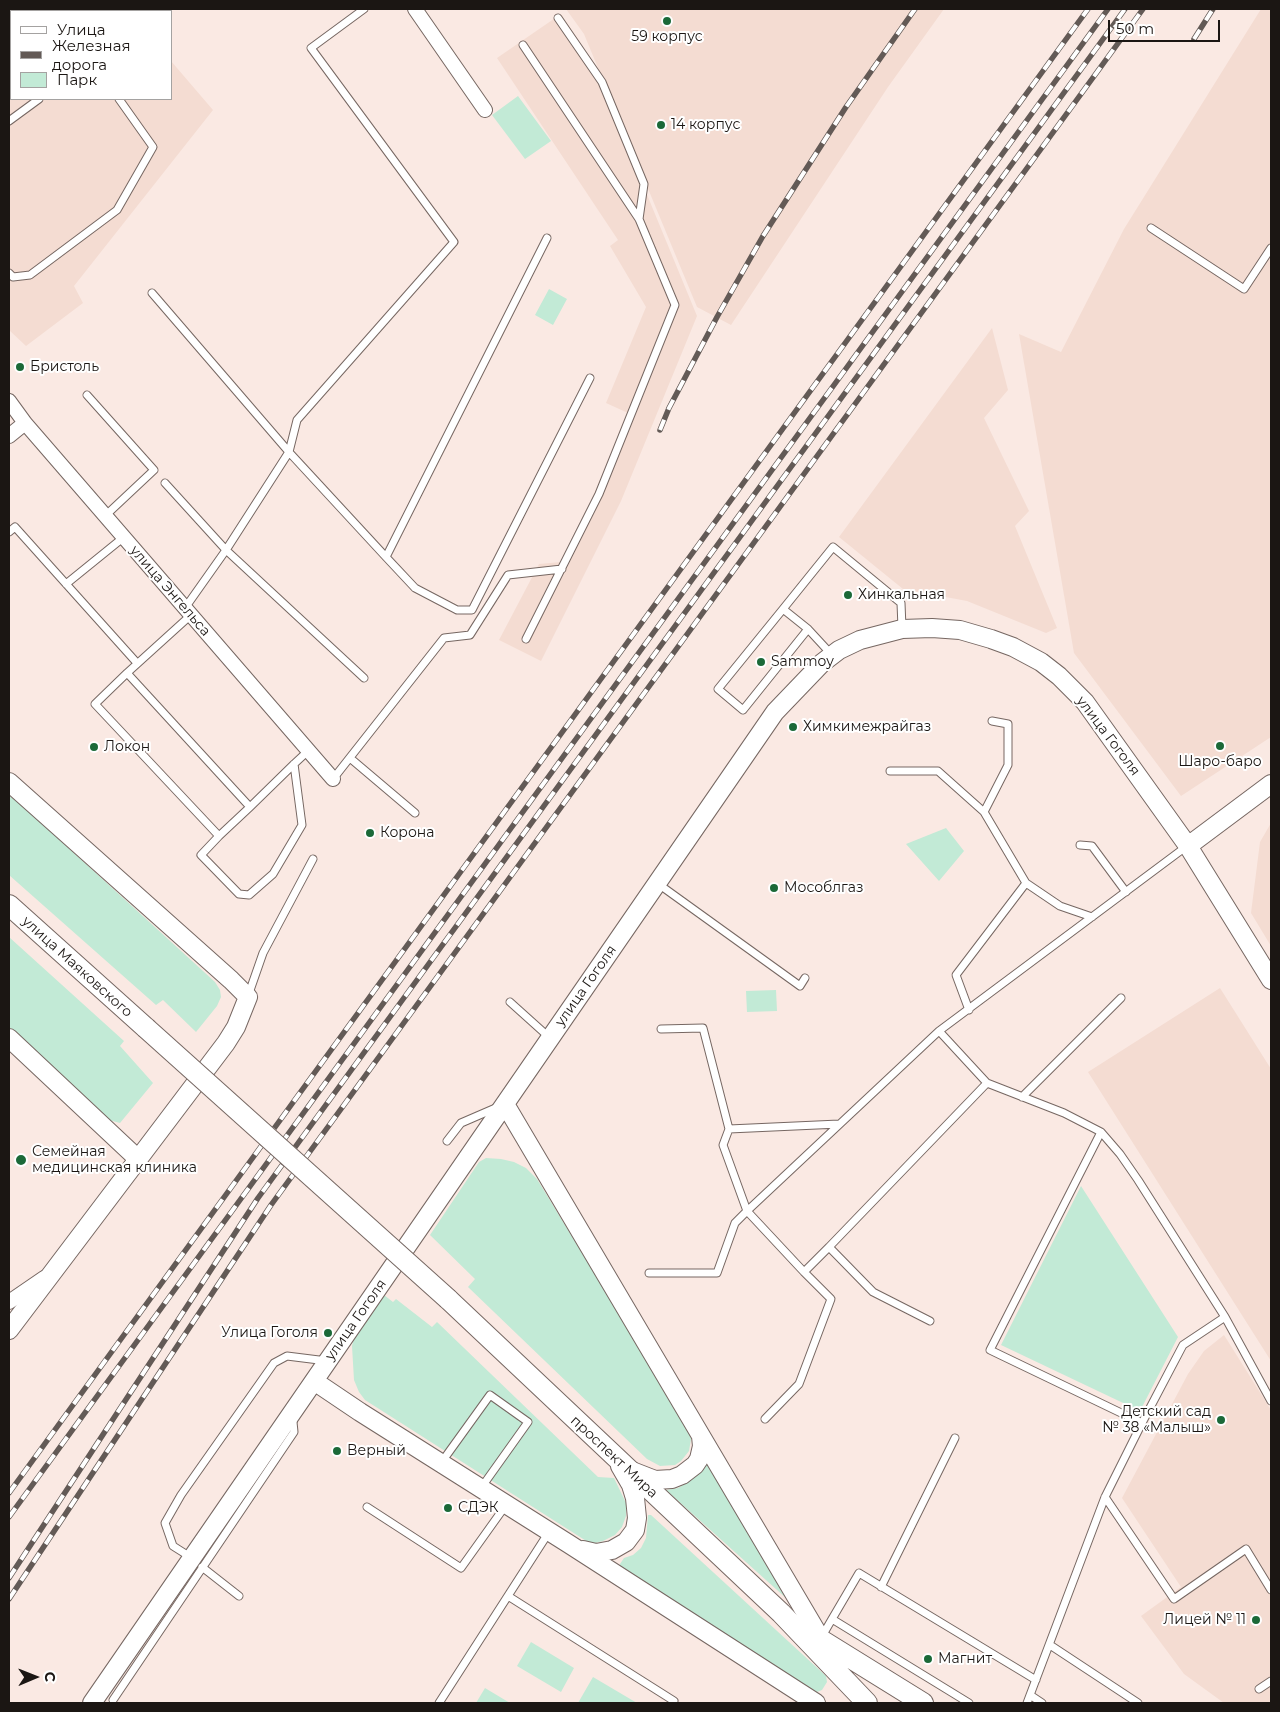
<!DOCTYPE html>
<meta charset="utf-8">
<style>
body{margin:0}
#map{position:relative;width:1280px;height:1712px;overflow:hidden;background:#fae9e3;font-family:Montserrat,sans-serif}
canvas{display:block}
.frame{position:absolute;inset:0;border:10px solid #1b1613;pointer-events:none}
.legend{position:absolute;left:10px;top:10px;width:162px;height:90px;box-sizing:border-box;background:#fff;border:1px solid #a4a2a1;margin:0;padding:6px 9px;list-style:none;font-size:15px;color:#1b1613}
.legend li{display:flex;align-items:center;gap:10px;height:25px}
.legend b{width:25px;border:1px solid #a4a2a1}
.north{position:absolute;left:10px;top:1652px;width:50px;height:50px;-webkit-text-stroke:4px #fff;paint-order:stroke;rotate:89deg;font-size:14px;font-weight:700;line-height:20px;text-align:center;color:#1b1613}
.north::after{content:'';display:block;margin:auto;width:18px;height:22px;background:#1b1613;clip-path:polygon(50% 0,100% 100%,50% 72%,0 100%)}
.scale{position:absolute;left:1108px;top:20px;width:112px;height:22px;box-sizing:border-box;border:2px solid #1b1613;border-top:0;padding-left:6px;font-size:15px;line-height:18px;white-space:nowrap;color:#1b1613;-webkit-text-stroke:4px #fff;paint-order:stroke}
</style>
<div id="map">
<canvas width="1280" height="1712"></canvas>
<div class="frame"></div>
<ul class="legend">
<li><b style="height:6px;background:#fff"></b>Улица</li>
<li><b style="height:6px;background:#635a56"></b>Железная дорога</li>
<li><b style="height:14px;background:#c2ead6"></b>Парк</li>
</ul>
<div class="north">С</div>
<div class="scale">50 m</div>
</div>
<script>
const ctx = document.querySelector('canvas').getContext('2d');
ctx.lineJoin = 'round';
function paint(path, color) { ctx.fillStyle = color; ctx.fill(path, 'evenodd'); }
const toPath = rows => new Path2D(rows.map(r => 'M' + r).join(''));
function trace(path, color, width, dash) { ctx.strokeStyle = color; ctx.lineWidth = width; ctx.lineCap = dash ? 'butt' : 'round'; ctx.setLineDash(dash || []); ctx.stroke(path); }
function write(font, color, halo, rows, align = 'center') {
  ctx.font = font + ' Montserrat,sans-serif'; ctx.lineWidth = 4; ctx.setLineDash([]); ctx.textBaseline = 'middle'; ctx.strokeStyle = halo; ctx.fillStyle = color; for (const [text, x, y, turn = 0] of rows) {
    ctx.save(); ctx.translate(x, y); ctx.rotate((+turn || 0) * Math.PI / 180); ctx.textAlign = isNaN(turn) ? turn : align; if (halo) ctx.strokeText(text, 0, 0); ctx.fillText(text, 0, 0); ctx.restore();
  }
}
paint(toPath([
 [9,9,126,9,129,11,11,11,11,99,171,99,171,61,213,110,74,286,83,303,26,346,9,330],
 [566,9,944,9,888,87,731,325,697,307,584,34],
 [1261,9,1271,9,1271,737,1181,796,1074,653,1019,334,1061,352,1124,229],
 [561,14,592,61,697,316,621,501,541,661,499,640,539,564,561,562,594,494,628,413,606,403,646,307,610,246,618,240,497,58],
 [992,328,1008,390,984,418,1029,511,1015,526,1057,628,1046,633,967,601,903,589,839,537],
 [1271,823,1271,946,1251,913,1260,842],
 [1220,988,1271,1069,1271,1361,1088,1072],
 [1224,1335,1271,1410,1271,1703,1224,1703,1184,1674,1141,1616,1181,1587,1122,1498,1188,1374,1204,1351]
]), '#f4dcd2');
paint(toPath([
 [518,96,551,141,525,159,492,115],
 [549,289,567,299,553,325,535,315],
 [9,796,16,800,215,982,220,990,221,997,217,1006,196,1032,163,1000,156,1005,9,875],
 [946,828,964,851,939,881,906,844],
 [9,937,124,1041,120,1046,153,1083,120,1123,109,1120,100,1113,9,1027],
 [776,990,777,1011,747,1012,746,991],
 [486,1158,501,1159,514,1162,526,1168,537,1179,688,1427,691,1439,689,1451,681,1461,675,1465,660,1466,647,1459,468,1287,475,1279,430,1235,479,1162],
 [1081,1186,1178,1337,1140,1411,1001,1345],
 [384,1295,393,1302,396,1299,432,1327,437,1322,598,1477,614,1478,626,1503,626,1516,622,1527,615,1535,603,1541,591,1544,365,1400,359,1392,354,1380,352,1346,354,1338],
 [706,1449,787,1599,666,1490,678,1488,688,1482,698,1471],
 [648,1515,651,1515,826,1676,827,1682,822,1690,817,1692,810,1690,619,1569,620,1564,624,1558,633,1555,641,1548,646,1538],
 [531,1642,574,1668,561,1692,517,1666],
 [593,1677,637,1703,578,1703],
 [485,1688,510,1703,476,1703]
]), '#c2ead6');
const service = toPath([
 [23,9,25,11],
 [35,11,38,9],
 [558,18,602,82,644,184,639,219],
 [523,45,639,219,675,305,599,494,526,639],
 [9,121,39,99],
 [1151,228,1244,289,1271,248],
 [9,273,13,277,30,275,117,210,153,147,119,99],
 [152,293,289,452,386,557,415,588,457,610,472,610,590,378],
 [87,395,154,470,105,516],
 [165,483,226,550,364,678],
 [9,532,15,527,137,663],
 [386,557,547,238],
 [66,584,124,537],
 [185,608,226,550,289,452,297,420,454,242,311,48,364,9],
 [783,609,718,689,743,710,808,629],
 [191,615,127,673,95,704,219,836],
 [832,655,808,629,783,609,833,547,901,603,902,628],
 [127,673,250,807],
 [992,721,1008,724,1008,765,984,812,1026,883,1060,906,1092,917],
 [350,758,415,813],
 [294,764,302,825,273,874,249,895,239,894,201,855,219,836,250,807,294,764,308,751],
 [890,771,938,771,984,812],
 [333,779,444,638,470,635,508,575,562,569],
 [1080,845,1092,846,1126,892],
 [657,883,800,986,805,978],
 [248,996,263,953,313,859],
 [510,1002,550,1038],
 [969,1010,956,975,1026,883],
 [661,1029,703,1028,729,1129,723,1145,747,1211,939,1031,1187,846],
 [939,1031,987,1083,1064,1113,1101,1132,1120,1154,1138,1180,1225,1317,1271,1401],
 [1022,1097,1121,998],
 [729,1129,839,1124],
 [1101,1132,990,1350,1142,1423],
 [447,1141,461,1123,498,1107],
 [829,1247,987,1083],
 [649,1273,717,1273,735,1223,747,1211,804,1272,829,1247,873,1292,930,1321],
 [765,1419,799,1384,831,1299,804,1272],
 [441,1463,490,1395,528,1422,481,1488],
 [1105,1497,1174,1599,1246,1549,1271,1590],
 [367,1507,461,1568,506,1505],
 [192,1558,173,1546,165,1523,181,1495,274,1363,287,1356,327,1361],
 [202,1567,239,1596],
 [881,1587,955,1438],
 [508,1596,674,1701,673,1703],
 [821,1638,832,1619],
 [1050,1645,1138,1703],
 [1259,1689,1271,1681],
 [1030,1695,1042,1703],
 [113,1700,294,1432,293,1422,288,1419],
 [439,1703,549,1532],
 [969,1703,832,1619,859,1573,1036,1680],
 [1027,1703,1105,1497,1142,1423,1183,1345,1225,1317]
]);
const minor = toPath([
 [415,9,485,110],
 [9,401,25,423,333,779],
 [9,436,25,423],
 [9,1302,44,1278]
]);
const tertiary = toPath([
 [9,782,231,980,248,997,236,1027,226,1043,9,1330],
 [1188,846,1271,784],
 [9,1038,139,1160],
 [505,1104,821,1639],
 [314,1381,360,1412,569,1544,816,1703],
 [632,1471,655,1480,672,1479,682,1475,695,1465,699,1459,702,1446,701,1436],
 [583,1550,596,1553,612,1550,626,1542,635,1530,637,1518,635,1498,631,1485,620,1466],
 [92,1703,775,712,822,663,839,650,860,640,902,629,932,628,960,630,991,639,1013,647,1041,662,1059,676,1085,702,1188,846,1271,980]
]);
const secondary = toPath([
 [9,905,146,1028],
 [448,1299,781,1613,867,1703],
 [810,1633,923,1703]
]);
trace(service, '#766762', 9);
trace(minor, '#766762', 16);
trace(tertiary, '#766762', 20);
trace(secondary, '#766762', 22);
trace(service, '#fff', 7);
trace(minor, '#fff', 14);
trace(tertiary, '#fff', 18);
trace(secondary, '#fff', 20);
const rail = toPath([
 [1194,39,1213,9],
 [660,430,669,408,717,317,763,236,846,107,915,9],
 [9,1493,1088,9],
 [9,1517,1108,9],
 [9,1578,258,1198,1125,9],
 [9,1599,271,1205,1143,9]
]);
trace(rail, '#635a56', 5.5);
trace(rail, '#fff', 4, [11]);
const secondaryBridge = toPath([
 [146,1028,448,1299]
]);
trace(secondaryBridge, '#766762', 22, []);
trace(secondaryBridge, '#fff', 20);
for (const [x, y, r, color] of [
 [667,21,5,"#1b6938"],
 [661,125,5,"#1b6938"],
 [20,367,5,"#1b6938"],
 [848,595,5,"#1b6938"],
 [761,662,5,"#1b6938"],
 [793,727,5,"#1b6938"],
 [1220,746,5,"#1b6938"],
 [94,747,5,"#1b6938"],
 [370,833,5,"#1b6938"],
 [774,888,5,"#1b6938"],
 [21,1160,6,"#1b6938"],
 [328,1333,5,"#1b6938"],
 [1221,1420,5,"#1b6938"],
 [337,1451,5,"#1b6938"],
 [448,1508,5,"#1b6938"],
 [1256,1620,5,"#1b6938"],
 [928,1659,5,"#1b6938"]
]) { const dot = new Path2D(); dot.arc(x, y, r, 0, 2 * Math.PI); ctx.fillStyle = color; ctx.fill(dot); trace(dot, '#fff', 2); }
write('14px', '#1b1613', '#fff', [
 ["59 корпус",667,37,"center"],
 ["14 корпус",671,125],
 ["Бристоль",30,367],
 ["Хинкальная",858,595],
 ["Sammoy",771,662],
 ["Химкимежрайгаз",803,727],
 ["Локон",104,747],
 ["Шаро-баро",1220,762,"center"],
 ["Корона",380,833],
 ["Мособлгаз",784,888],
 ["Семейная",32,1152],
 ["медицинская клиника",32,1168],
 ["Улица Гоголя",318,1333,"right"],
 ["Детский сад",1211,1412,"right"],
 ["№ 38 «Малыш»",1211,1428,"right"],
 ["Верный",347,1451],
 ["СДЭК",458,1508],
 ["Лицей № 11",1246,1620,"right"],
 ["Магнит",938,1659]
], 'left');
write('14px', '#1b1613', '#fff', [
 ["улица Энгельса",170,591,49],
 ["улица Гоголя",1108,736,53],
 ["улица Маяковского",77,967,42],
 ["улица Гоголя",586,986,-55],
 ["улица Гоголя",356,1320,-55],
 ["проспект Мира",614,1457,43]
]);
</script>
